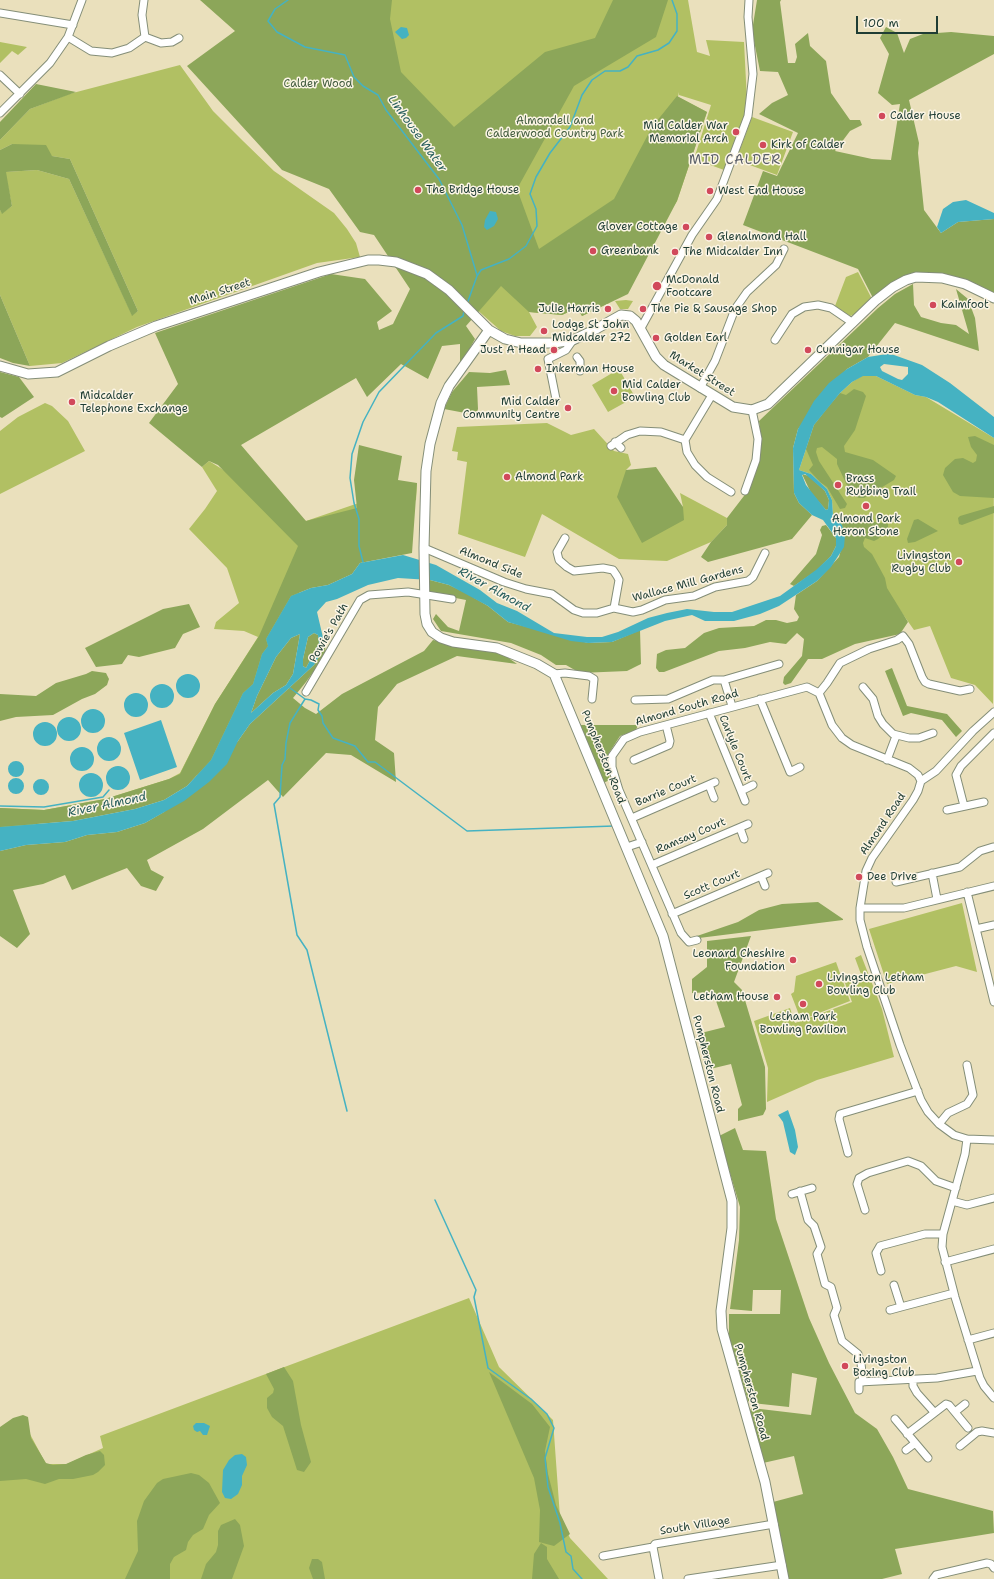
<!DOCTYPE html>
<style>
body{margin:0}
#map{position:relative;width:994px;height:1579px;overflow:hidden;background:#eae0bc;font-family:"Shantell Sans",sans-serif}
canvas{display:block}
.scale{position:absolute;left:856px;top:16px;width:82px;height:18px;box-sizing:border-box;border:2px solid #1f3d34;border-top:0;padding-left:5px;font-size:12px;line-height:14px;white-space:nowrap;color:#1f3d34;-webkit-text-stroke:3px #fcf5e5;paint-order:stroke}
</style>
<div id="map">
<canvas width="994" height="1579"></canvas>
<div class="scale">100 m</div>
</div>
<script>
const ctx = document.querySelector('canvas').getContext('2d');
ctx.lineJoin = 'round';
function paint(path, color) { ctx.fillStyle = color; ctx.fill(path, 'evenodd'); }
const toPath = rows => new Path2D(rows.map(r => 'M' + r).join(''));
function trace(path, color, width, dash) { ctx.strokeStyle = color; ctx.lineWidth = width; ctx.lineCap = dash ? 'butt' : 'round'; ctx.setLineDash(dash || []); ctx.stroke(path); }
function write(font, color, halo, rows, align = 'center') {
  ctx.font = font + ' "Shantell Sans",sans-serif'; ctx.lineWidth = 3; ctx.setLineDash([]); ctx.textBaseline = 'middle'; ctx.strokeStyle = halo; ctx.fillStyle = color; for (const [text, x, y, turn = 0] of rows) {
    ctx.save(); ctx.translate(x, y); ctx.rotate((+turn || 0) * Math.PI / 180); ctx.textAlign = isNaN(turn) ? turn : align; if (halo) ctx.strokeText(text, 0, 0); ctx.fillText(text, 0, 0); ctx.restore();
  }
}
paint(toPath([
 [288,0,688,0,697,52,710,56,706,40,744,42,747,101,743,121,740,129,736,132,737,136,724,170,694,159,711,105,679,95,679,92,678,97,707,112,677,201,609,303,582,316,577,308,562,315,529,312,537,327,530,336,515,336,501,331,475,308],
 [0,42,27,47,18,55,12,51,0,63],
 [180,65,213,111,243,141,274,171,334,213,347,229,356,243,360,257,317,263,137,327,62,363,30,366,0,295,0,210,2,213,12,206,5,172,37,170,69,179,132,315,138,311,70,159,52,156,12,144,0,150,0,140,30,109,69,94],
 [752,117,793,132,777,175,736,160],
 [858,272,873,301,856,314,850,316,835,306,846,277],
 [626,300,633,301,628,309,620,309,615,301],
 [619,369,635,397,608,412,592,385],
 [863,375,876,376,915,395,926,397,994,438,993,704,975,685,951,678,930,626,914,630,833,515,832,500,827,489,811,474,799,470,814,425,840,393,852,382],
 [45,403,52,406,68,421,85,451,0,494,0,431,18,417],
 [547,423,571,435,594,429,614,451,628,454,631,465,626,470,683,507,680,493,727,518,727,525,711,542,667,561,619,559,542,514,525,557,458,534,467,462,457,460,458,452,452,451,457,427],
 [209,461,306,521,417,483,416,500,327,537,210,771,0,835,0,808,44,810,105,799,169,779,180,773,215,704,258,637,244,631,214,629,216,622,239,603,227,568,189,529,205,509,217,491,202,467],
 [962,903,977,972,956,966,887,984,869,929],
 [861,955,882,1009,894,1057,817,1080,767,1102,768,1068,754,1021,790,1008,795,1023,852,1002,845,983,862,977,855,958],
 [836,962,850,1001,801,1020,791,994,794,992,796,976],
 [469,1298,499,1367,553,1420,560,1517,570,1538,608,1579,0,1579,0,1440,23,1421,46,1464,67,1464,103,1448,100,1436]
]), '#b1c063');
paint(toPath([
 [200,0,392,0,390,19,401,72,454,127,545,52,595,38,613,0,668,0,656,37,574,86,517,189,539,249,614,199,652,127,677,96,707,112,677,201,628,294,582,316,577,308,562,315,529,312,501,286,466,326,475,339,460,366,460,344,442,346,428,379,401,364,367,397,356,378,241,445,306,521,357,508,354,480,359,445,402,456,398,480,417,483,412,553,360,563,352,574,328,585,311,588,291,596,266,639,268,646,262,654,253,684,243,693,211,760,187,786,164,800,135,809,73,821,0,827,0,808,44,810,105,799,169,779,180,774,215,704,259,636,298,546,218,465,209,461,202,467,149,423,178,384,155,333,331,274,365,279,392,311,377,322,379,330,393,324,410,289,374,235,360,232,329,189,282,170,187,66,235,31],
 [757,0,781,0,780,2,788,63,795,63,797,57,795,44,808,33,810,46,826,61,831,93,850,120,860,120,862,125,850,131,835,151,872,159,891,160,900,104,892,105,878,93,889,54,880,38,886,27,897,33,904,53,910,39,923,34,951,32,994,36,994,54,909,100,919,143,918,153,924,210,941,233,958,222,994,219,994,298,977,289,916,277,874,300,858,269,743,225,763,171,777,176,798,133,759,114,772,103,788,95,778,72,760,71,752,31],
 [36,84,76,92,30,109,0,140,0,122],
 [12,144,46,145,52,156,70,159,138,311,132,316,69,179,37,170,6,172,12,206,2,214,0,210,0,150],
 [913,284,914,305,921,317,941,323,956,325,969,334,956,289,968,299,975,318,979,351,895,323,868,357,847,369,798,429,793,448,794,493,799,503,812,515,792,539,708,562,701,557,711,542,727,525,727,518,747,492,757,465,760,430,759,421,878,308,895,294],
 [0,295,30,366,13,363,0,358],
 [506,370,510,385,477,387,478,409,476,415,444,409,452,392,469,372,490,373],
 [0,372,19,377,34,397,2,418,0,417],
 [854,389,863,392,866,396,855,430,844,446,845,452,873,460,896,476,894,480,864,498,859,498,851,494,837,464,837,459,822,447,817,448,816,452,819,461,847,504,845,508,840,509,827,487,820,482,809,470,813,465,806,449,814,425,828,407,840,393,846,395],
 [975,436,994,445,994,498,960,496,953,492,943,475,945,468,955,459,963,458,973,463,976,461,977,455,971,447,968,437],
 [656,467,683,507,684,520,642,543,617,497,626,470],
 [802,474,809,476,825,491,829,500,828,509,826,510,811,493],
 [994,506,994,513,962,525,959,524,958,518,960,516],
 [844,518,859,523,868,521,888,524,888,529,878,539,874,541,865,538,863,543,864,547,872,554,885,578,887,588,908,622,900,634,855,644,822,659,808,659,791,683,785,685,783,683,784,677,802,656,804,639,797,633,786,644,770,642,745,648,719,651,664,672,659,672,656,668,657,654,666,650,685,648,704,633,719,628,754,626,766,620,776,620,787,623,797,621,799,617,794,609,796,595,817,581,839,557,845,535,842,525],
 [918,519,938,531,915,542,908,543,907,539,914,520],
 [826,525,836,538,836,546,831,556,816,571,794,586,790,584,816,554,822,535,820,530,822,526],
 [430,580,449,585,466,593,488,606,508,622,588,643,612,642,640,630,641,664,627,671,580,673,566,665,556,665,541,655,511,643,441,631,433,619,436,614,448,627,459,631,466,600,430,593],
 [189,604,200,627,183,634,175,648,139,657,128,655,122,664,96,667,85,648,163,609],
 [314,633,318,635,319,643,306,668,303,666,303,659,308,637],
 [300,634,293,674,286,685,273,693,251,713,257,696,276,657,291,638],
 [433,640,503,654,517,664,457,656,397,684,378,707,375,740,394,753,396,782,351,755,326,753,283,797,268,780,203,829,147,860,151,870,164,877,156,891,141,886,127,868,72,890,65,875,43,884,13,890,30,934,17,948,0,936,0,851,26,845,65,842,87,835,117,832,145,823,164,812,238,741,250,724,314,665,325,646,326,654,306,682,293,698,305,708,316,714,342,694,424,651],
 [892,668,907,706,947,714,962,731,956,737,942,720,911,713,903,716,885,671],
 [92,671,106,673,109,679,107,685,95,694,82,699,53,715,16,717,0,721,0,694,36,696,56,683,86,674],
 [580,725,638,725,636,730,620,736,609,753,607,763,610,780,603,783],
 [818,902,843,919,843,920,699,938,697,936,738,922,759,910,782,904],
 [751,936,734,982,742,990,765,1067,766,1109,763,1115,738,1121,738,1109,742,1105,731,1064,706,1070,697,1034,725,1027,713,992,692,993,692,979,707,967,707,941],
 [735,1128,743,1150,766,1151,776,1219,809,1318,829,1363,855,1413,877,1429,893,1457,908,1489,993,1511,994,1533,895,1549,902,1574,882,1579,788,1579,773,1502,803,1494,794,1456,763,1463,750,1410,752,1408,811,1415,817,1378,792,1373,789,1407,752,1403,748,1401,729,1338,729,1314,780,1314,781,1290,753,1290,752,1311,730,1309,739,1240,740,1207,719,1136],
 [284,1367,293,1381,301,1425,311,1462,304,1472,297,1470,283,1426,272,1417,267,1408,267,1398,273,1393,274,1389,266,1374],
 [489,1372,532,1404,550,1427,545,1451,548,1474,556,1505,570,1534,554,1546,539,1542,540,1510,534,1478],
 [23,1415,28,1417,31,1438,46,1463,53,1465,66,1464,86,1455,100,1451,104,1455,105,1465,98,1472,93,1475,73,1479,59,1479,45,1484,26,1479,0,1481,0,1427,13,1418],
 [191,1473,199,1475,209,1483,220,1503,209,1515,203,1529,193,1535,188,1542,186,1550,174,1557,170,1564,170,1579,125,1579,138,1551,137,1521,144,1501,157,1483,163,1479],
 [235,1519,240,1525,244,1546,232,1579,201,1579,206,1564,216,1552,218,1545,218,1531,221,1525],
 [541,1543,547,1547,547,1559,559,1579,532,1579,534,1554],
 [312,1559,318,1559,322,1562,325,1579,313,1579,309,1568]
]), '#8ca659');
paint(toPath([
 [401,27,407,28,409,35,406,38,402,39,395,32],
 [966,200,994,213,994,219,958,222,941,233,937,227,943,209,953,202],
 [490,211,496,212,498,219,494,226,487,230,484,227,485,220],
 [887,354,894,355,922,365,950,383,994,417,994,438,938,402,926,397,915,395,876,376,863,376,852,382,840,393,814,425,799,470,811,474,827,489,832,500,833,515,842,525,845,535,844,547,831,567,817,581,779,606,760,614,734,621,705,621,692,615,665,621,612,642,588,643,571,641,508,622,488,606,449,585,430,580,398,578,368,585,337,599,326,602,317,612,325,646,314,665,250,724,238,741,227,764,209,782,184,801,145,823,117,832,87,835,65,842,26,845,0,851,0,827,73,821,135,809,164,800,187,786,211,760,243,693,253,684,262,654,268,646,266,639,291,596,311,588,328,585,352,574,360,563,403,555,436,565,480,590,497,603,517,611,554,633,587,637,602,637,618,632,648,618,667,613,687,609,714,612,732,612,780,596,816,570,831,556,836,546,836,538,823,520,812,515,799,503,794,493,793,448,798,429,814,401,829,383,847,369,868,357],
 [884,364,908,367,908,374,902,380,898,379,882,371,880,367],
 [805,474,825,491,829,500,828,509,826,510,806,485,802,475],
 [314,633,318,635,319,643,306,668,303,666,303,659,308,637],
 [300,634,293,674,286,685,273,693,251,713,257,696,276,657,291,638],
 '176 686a12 12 0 1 1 24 0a12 12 0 1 1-24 0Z',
 '150 696a12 12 0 1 1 24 0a12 12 0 1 1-24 0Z',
 '124 705a12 12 0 1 1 24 0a12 12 0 1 1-24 0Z',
 '81 721a12 12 0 1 1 24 0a12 12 0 1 1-24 0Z',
 '57 729a12 12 0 1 1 24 0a12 12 0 1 1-24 0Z',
 [161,720,177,767,140,780,124,733],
 '33 734a12 12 0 1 1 24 0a12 12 0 1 1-24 0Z',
 '97 749a12 12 0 1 1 24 0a12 12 0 1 1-24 0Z',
 '70 759a12 12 0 1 1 24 0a12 12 0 1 1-24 0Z',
 '8 769a8 8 0 1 1 16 0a8 8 0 1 1-16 0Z',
 '106 778a12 12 0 1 1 24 0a12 12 0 1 1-24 0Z',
 '79 785a12 12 0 1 1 24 0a12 12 0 1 1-24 0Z',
 '8 786a8 8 0 1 1 16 0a8 8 0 1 1-16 0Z',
 '33 787a8 8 0 1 1 16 0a8 8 0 1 1-16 0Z',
 [788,1110,795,1130,798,1147,795,1155,790,1152,783,1122,778,1115],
 [196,1423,204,1423,210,1426,207,1435,203,1435,200,1431,197,1432,194,1430,193,1426],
 [242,1454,246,1457,247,1465,242,1476,242,1485,238,1494,231,1499,225,1498,222,1492,223,1470,229,1460,235,1455]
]), '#45b2c2');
trace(toPath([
 [288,0,275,9,268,21,277,32,305,47,345,55,354,77,363,86,378,95,386,110,439,179,462,225,477,275],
 [467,304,477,276,481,270,509,259,526,246,537,226,536,209,530,194,536,177,550,153,570,127,582,95,592,80,605,71,620,71,628,67,637,56,658,50,669,43,677,31,677,14,672,0],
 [363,562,359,546,359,519,354,503,350,478,352,454,363,422,379,392,436,333,463,316,464,311],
 [290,688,305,699,311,700,319,704,318,710,322,716,323,723,333,738,355,746,368,762,375,762,467,831,614,826],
 [305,699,290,723,286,743,285,759,282,765,280,797,274,804,297,935,307,950,347,1111],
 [0,806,44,807,103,797,109,790],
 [435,1200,476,1290,474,1297,488,1368,531,1399,547,1414,554,1428,545,1458,548,1487,560,1523,566,1552,571,1556,573,1569,582,1579]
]), '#45b2c2', 1.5);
const minor = toPath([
 [144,0,142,15,145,37,161,43,172,42,179,38],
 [0,13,73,25],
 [68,37,91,51,112,53,129,48,145,37],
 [0,75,20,94],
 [0,113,50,63,68,37,82,0],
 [641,328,692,235,717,199,748,116,753,74,748,17,749,0],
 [775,340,792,314,804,307,818,305,831,308,853,323],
 [577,357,580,361,580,371],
 [700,388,715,361,735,309,747,292,776,265,784,249],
 [556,399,548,359,566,350,573,340],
 [685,440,687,452,695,465,707,477,731,492],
 [615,442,621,448],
 [611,446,627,435,640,431,661,432,685,440,712,395],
 [745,491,756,460,758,439,752,410],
 [565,538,557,552,559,560,567,567,574,571,603,568,613,570,617,576,619,580,614,608],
 [424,548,504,582,526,589,552,594,574,610,583,613,597,613,614,608,633,612,642,610,665,600,694,596,715,587,748,581,753,577,765,553],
 [554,674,565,673,589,676,594,679,592,699],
 [724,680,732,706],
 [863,687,873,699,878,716,883,724,893,734,909,738,919,738,933,733],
 [306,692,360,600,369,595,408,592,452,599],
 [819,693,827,683,840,663,869,649,897,640,903,636,909,644,922,677,925,682,929,684,960,691,970,689],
 [760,699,790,772,800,767],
 [635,700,668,699,713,680,724,680,779,664],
 [994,712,973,731,936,771,921,781,918,791,913,800,872,858,866,871,860,908,860,920,867,947,900,1045,921,1100,928,1112,939,1124,954,1135,967,1139,994,1140],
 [709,713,741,791,753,785],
 [634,760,669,745,670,741,666,725],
 [887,760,896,736],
 [709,785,714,798],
 [741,791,745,801],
 [964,806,956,775,961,766,994,733],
 [947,810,984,802],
 [632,818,715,782],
 [740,828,744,839],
 [627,847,642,842],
 [652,865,748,824],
 [932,873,937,899],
 [761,876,765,886],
 [896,882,960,867,980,851,993,847],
 [967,892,994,1002],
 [860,908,904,908,994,886],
 [672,914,768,873],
 [976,929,994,925],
 [697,940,689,942,681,933,619,790,612,767,612,756,624,739,640,732,807,687,819,693,832,725,842,738,852,745,909,768,918,775,921,781],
 [939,1124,948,1113,967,1104,973,1095,967,1065],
 [967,1139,965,1154,943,1234,942,1247,955,1297,980,1378,984,1386,994,1398],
 [848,1153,839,1119,840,1114,918,1091],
 [800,1191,808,1220,814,1226,821,1247,817,1254,825,1284,831,1287,837,1308,834,1315,842,1341,858,1354,861,1363,863,1382],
 [792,1194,812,1188],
 [952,1201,967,1205,994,1198],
 [865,1210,857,1184,859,1178,868,1173,908,1161,921,1166,936,1181,956,1188],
 [945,1262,994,1249],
 [881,1271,876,1253,880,1246,925,1234,943,1234],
 [894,1285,901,1307,954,1293],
 [890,1310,901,1307],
 [968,1340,994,1333],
 [913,1379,913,1386,917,1393,934,1412],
 [859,1390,859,1382,937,1378,977,1371],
 [955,1412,965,1404],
 [895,1419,928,1458],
 [907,1434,946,1404,949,1405,968,1428],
 [960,1446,977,1432,982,1431,994,1433],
 [906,1450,914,1444],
 [603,1556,653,1547],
 [659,1579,653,1547,655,1544,774,1524],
 [688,1579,782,1565],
 [933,1579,936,1575,987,1563,991,1564,994,1568]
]);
const major = toPath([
 [489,330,449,386,441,403,430,444,426,471,424,548,425,614,427,624,432,632,441,638,453,642,497,648,537,664,554,674,663,936,732,1201,732,1228,721,1311,722,1329,765,1482,784,1579],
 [0,366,28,374,57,372,109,346,156,326,319,272,368,260,379,260,396,262,427,274,449,290,489,330,505,339,521,343,554,343,573,340,596,329,621,315,630,316,636,321,656,357,664,365,733,407,752,410,768,404,875,301,893,287,906,280,916,277,942,278,965,284,994,298]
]);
trace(minor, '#848e78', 9);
trace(major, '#848e78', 11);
trace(minor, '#fff', 7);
trace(major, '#fff', 9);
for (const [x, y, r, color] of [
 [882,116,4,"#d1495b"],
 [736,132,4,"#d1495b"],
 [763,145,4,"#d1495b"],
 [418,190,4,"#d1495b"],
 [710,191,4,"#d1495b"],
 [686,227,4,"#d1495b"],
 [709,237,4,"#d1495b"],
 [593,251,4,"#d1495b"],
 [675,252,4,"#d1495b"],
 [657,286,5,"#d1495b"],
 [933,305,4,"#d1495b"],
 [608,309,4,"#d1495b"],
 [643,309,4,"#d1495b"],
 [544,331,4,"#d1495b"],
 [656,338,4,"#d1495b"],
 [554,350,4,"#d1495b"],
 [808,350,4,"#d1495b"],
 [538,369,4,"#d1495b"],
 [614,391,4,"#d1495b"],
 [72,402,4,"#d1495b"],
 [568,408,4,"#d1495b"],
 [507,477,4,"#d1495b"],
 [838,485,4,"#d1495b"],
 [866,506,4,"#d1495b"],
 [959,562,4,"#d1495b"],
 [859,877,4,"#d1495b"],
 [793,960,4,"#d1495b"],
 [819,984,4,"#d1495b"],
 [777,997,4,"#d1495b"],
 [803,1004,4,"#d1495b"],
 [845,1366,4,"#d1495b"]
]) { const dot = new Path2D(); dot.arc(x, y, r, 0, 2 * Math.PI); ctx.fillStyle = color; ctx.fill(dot); trace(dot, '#fcf5e5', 1.5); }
write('11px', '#445e40', '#fcf5e5', [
 ["Calder Wood",318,84],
 ["Almondell and",555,121],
 ["Calderwood Country Park",555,134]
]);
write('11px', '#1f3d34', '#fcf5e5', [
 ["Calder House",890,116],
 ["Mid Calder War",728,126,"right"],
 ["Memorial Arch",728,139,"right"],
 ["Kirk of Calder",771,145],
 ["The Bridge House",426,190],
 ["West End House",718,191],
 ["Glover Cottage",678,227,"right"],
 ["Glenalmond Hall",717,237],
 ["Greenbank",601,251],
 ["The Midcalder Inn",683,252],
 ["McDonald",666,280],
 ["Footcare",666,293],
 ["Kaimfoot",941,305],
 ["Julie Harris",600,309,"right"],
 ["The Pie & Sausage Shop",651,309],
 ["Lodge St John",552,325],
 ["Midcalder 272",552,338],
 ["Golden Earl",664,338],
 ["Just A Head",546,350,"right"],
 ["Cunnigar House",816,350],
 ["Inkerman House",546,369],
 ["Mid Calder",622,385],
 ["Bowling Club",622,398],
 ["Midcalder",80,396],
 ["Telephone Exchange",80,409],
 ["Mid Calder",560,402,"right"],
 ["Community Centre",560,415,"right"],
 ["Almond Park",515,477],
 ["Brass",846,479],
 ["Rubbing Trail",846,492],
 ["Almond Park",866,519,"center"],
 ["Heron Stone",866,532,"center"],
 ["Livingston",951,556,"right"],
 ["Rugby Club",951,569,"right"],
 ["Dee Drive",867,877],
 ["Leonard Cheshire",785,954,"right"],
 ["Foundation",785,967,"right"],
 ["Livingston Letham",827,978],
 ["Bowling Club",827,991],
 ["Letham House",769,997,"right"],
 ["Letham Park",803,1017,"center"],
 ["Bowling Pavilion",803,1030,"center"],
 ["Livingston",853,1360],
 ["Boxing Club",853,1373]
], 'left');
write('11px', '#1f3d34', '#fcf5e5', [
 ["Main Street",220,292,-18],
 ["Market Street",702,374,32],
 ["Almond Side",491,563,22],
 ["Wallace Mill Gardens",688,584,-15],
 ["Powie's Path",329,633,-60],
 ["Almond South Road",687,708,-16],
 ["Carlyle Court",735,748,68],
 ["Pumpherston Road",603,757,68],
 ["Barrie Court",666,791,-23],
 ["Almond Road",883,824,-56],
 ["Ramsay Court",691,836,-23],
 ["Scott Court",712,885,-23],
 ["Pumpherston Road",708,1064,76],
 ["Pumpherston Road",751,1392,74],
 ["South Village",695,1526,-9]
]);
write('italic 12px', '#2a605f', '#fcf5e5', [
 ["Linhouse Water",417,134,54],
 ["River Almond",494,590,29],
 ["River Almond",107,805,-12]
]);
ctx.letterSpacing = '1px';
write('13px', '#595e68', '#fcf5e5', [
 ["MID CALDER",735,161]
]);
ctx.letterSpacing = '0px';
</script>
